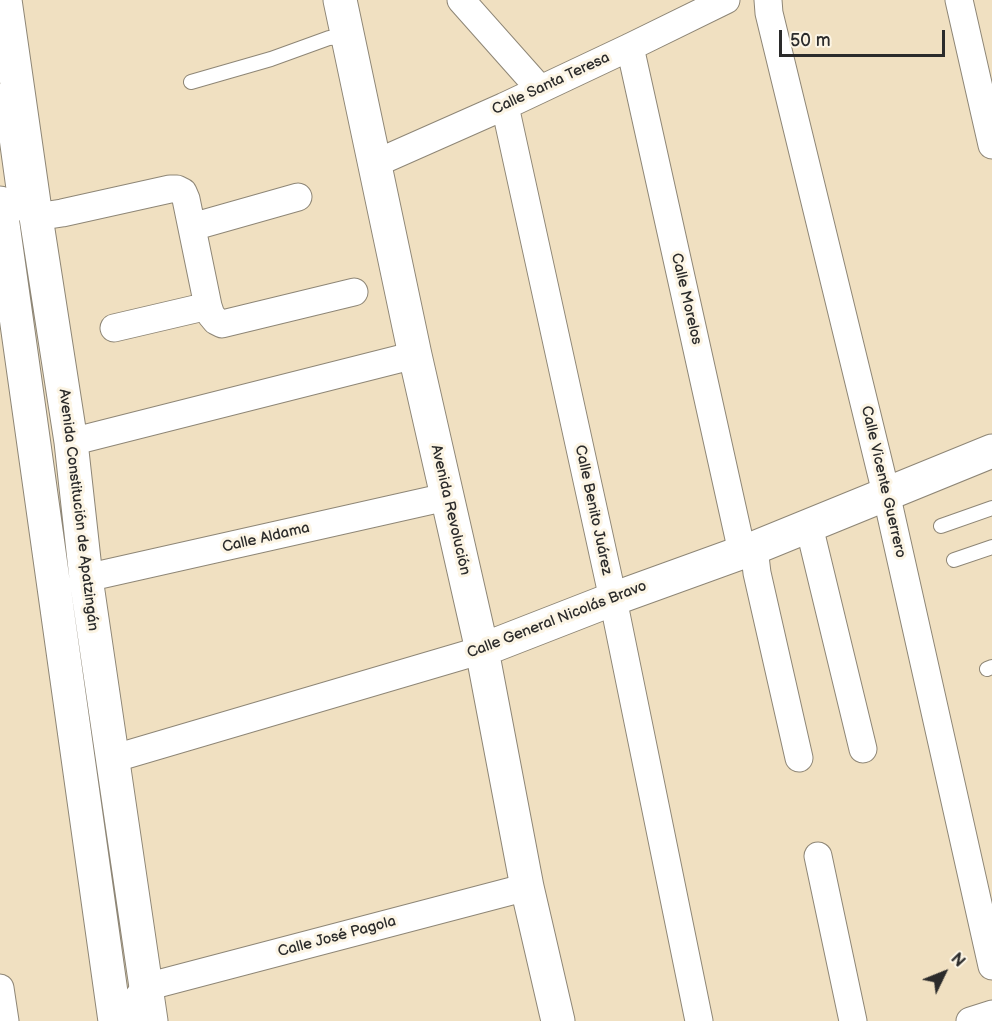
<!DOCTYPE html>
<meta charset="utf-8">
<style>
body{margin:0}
#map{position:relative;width:992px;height:1021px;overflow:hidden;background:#f0e0c1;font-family:"Balsamiq Sans",sans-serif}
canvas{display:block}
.north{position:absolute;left:914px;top:943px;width:60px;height:60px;-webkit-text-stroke:4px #fcf5e5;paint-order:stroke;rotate:47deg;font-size:16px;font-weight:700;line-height:24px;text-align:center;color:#2b2b2b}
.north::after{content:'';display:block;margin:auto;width:21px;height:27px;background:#2b2b2b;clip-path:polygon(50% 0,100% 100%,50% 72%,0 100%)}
.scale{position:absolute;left:779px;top:30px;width:166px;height:27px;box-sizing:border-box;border:3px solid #2b2b2b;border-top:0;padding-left:8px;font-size:18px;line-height:21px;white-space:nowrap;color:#2b2b2b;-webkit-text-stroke:4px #fcf5e5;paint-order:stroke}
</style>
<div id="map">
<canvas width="992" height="1021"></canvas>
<div class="north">N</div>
<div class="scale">50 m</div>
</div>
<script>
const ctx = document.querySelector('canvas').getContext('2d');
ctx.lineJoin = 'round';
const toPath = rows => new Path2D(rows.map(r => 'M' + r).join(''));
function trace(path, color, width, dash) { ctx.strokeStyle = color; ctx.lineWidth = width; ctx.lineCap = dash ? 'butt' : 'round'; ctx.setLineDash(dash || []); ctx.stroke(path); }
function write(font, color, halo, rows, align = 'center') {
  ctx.font = font + ' "Balsamiq Sans",sans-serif'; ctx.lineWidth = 6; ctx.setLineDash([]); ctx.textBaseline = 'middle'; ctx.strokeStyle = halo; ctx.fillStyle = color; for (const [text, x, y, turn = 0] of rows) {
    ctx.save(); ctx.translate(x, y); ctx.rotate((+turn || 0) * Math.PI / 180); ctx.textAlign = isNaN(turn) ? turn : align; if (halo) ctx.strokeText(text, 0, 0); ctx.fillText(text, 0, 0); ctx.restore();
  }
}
const service = toPath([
 [191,82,271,59,329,38,347,37],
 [0,91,17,214],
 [941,526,992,508],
 [954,560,992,547],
 [987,669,992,667]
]);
const minor = toPath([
 [461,0,540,89],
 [768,0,769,13,886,493,992,966],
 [959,0,992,145],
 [630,47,742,552],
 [505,106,613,599,699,1021],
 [374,164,505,106,630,47,726,0],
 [36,217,62,213,170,189,177,189,183,192,186,199,208,306,211,315,216,321,222,324,354,292],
 [192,227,298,197],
 [114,328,208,306],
 [71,442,415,355],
 [809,526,863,749],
 [754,548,757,573,799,758],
 [86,578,446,497],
 [112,759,482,650],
 [818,856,853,1021],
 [0,988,5,1021],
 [120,1021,146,987,527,887],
 [970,1021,992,1014]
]);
const tertiary = toPath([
 [5,0,36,217,71,442,86,578,151,1021],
 [340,0,415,355,482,650,527,887,558,1021],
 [0,203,115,1021],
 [482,650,613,599,754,548,992,451]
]);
trace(service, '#8e8676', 16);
trace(minor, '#8e8676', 29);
trace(tertiary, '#8e8676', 35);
trace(service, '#fff', 14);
trace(minor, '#fff', 27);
trace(tertiary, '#fff', 33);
write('15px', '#2b2b2b', '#fcf5e5', [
 ["Calle Santa Teresa",551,84,-25],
 ["Calle Morelos",686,299,77],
 ["Calle Vicente Guerrero",883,482,77],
 ["Avenida Constitución de Apatzingán",78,510,83],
 ["Avenida Revolución",450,510,77],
 ["Calle Benito Juárez",593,510,78],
 ["Calle Aldama",266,538,-13],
 ["Calle General Nicolás Bravo",557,620,-21],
 ["Calle José Pagola",337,937,-15]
]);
</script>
